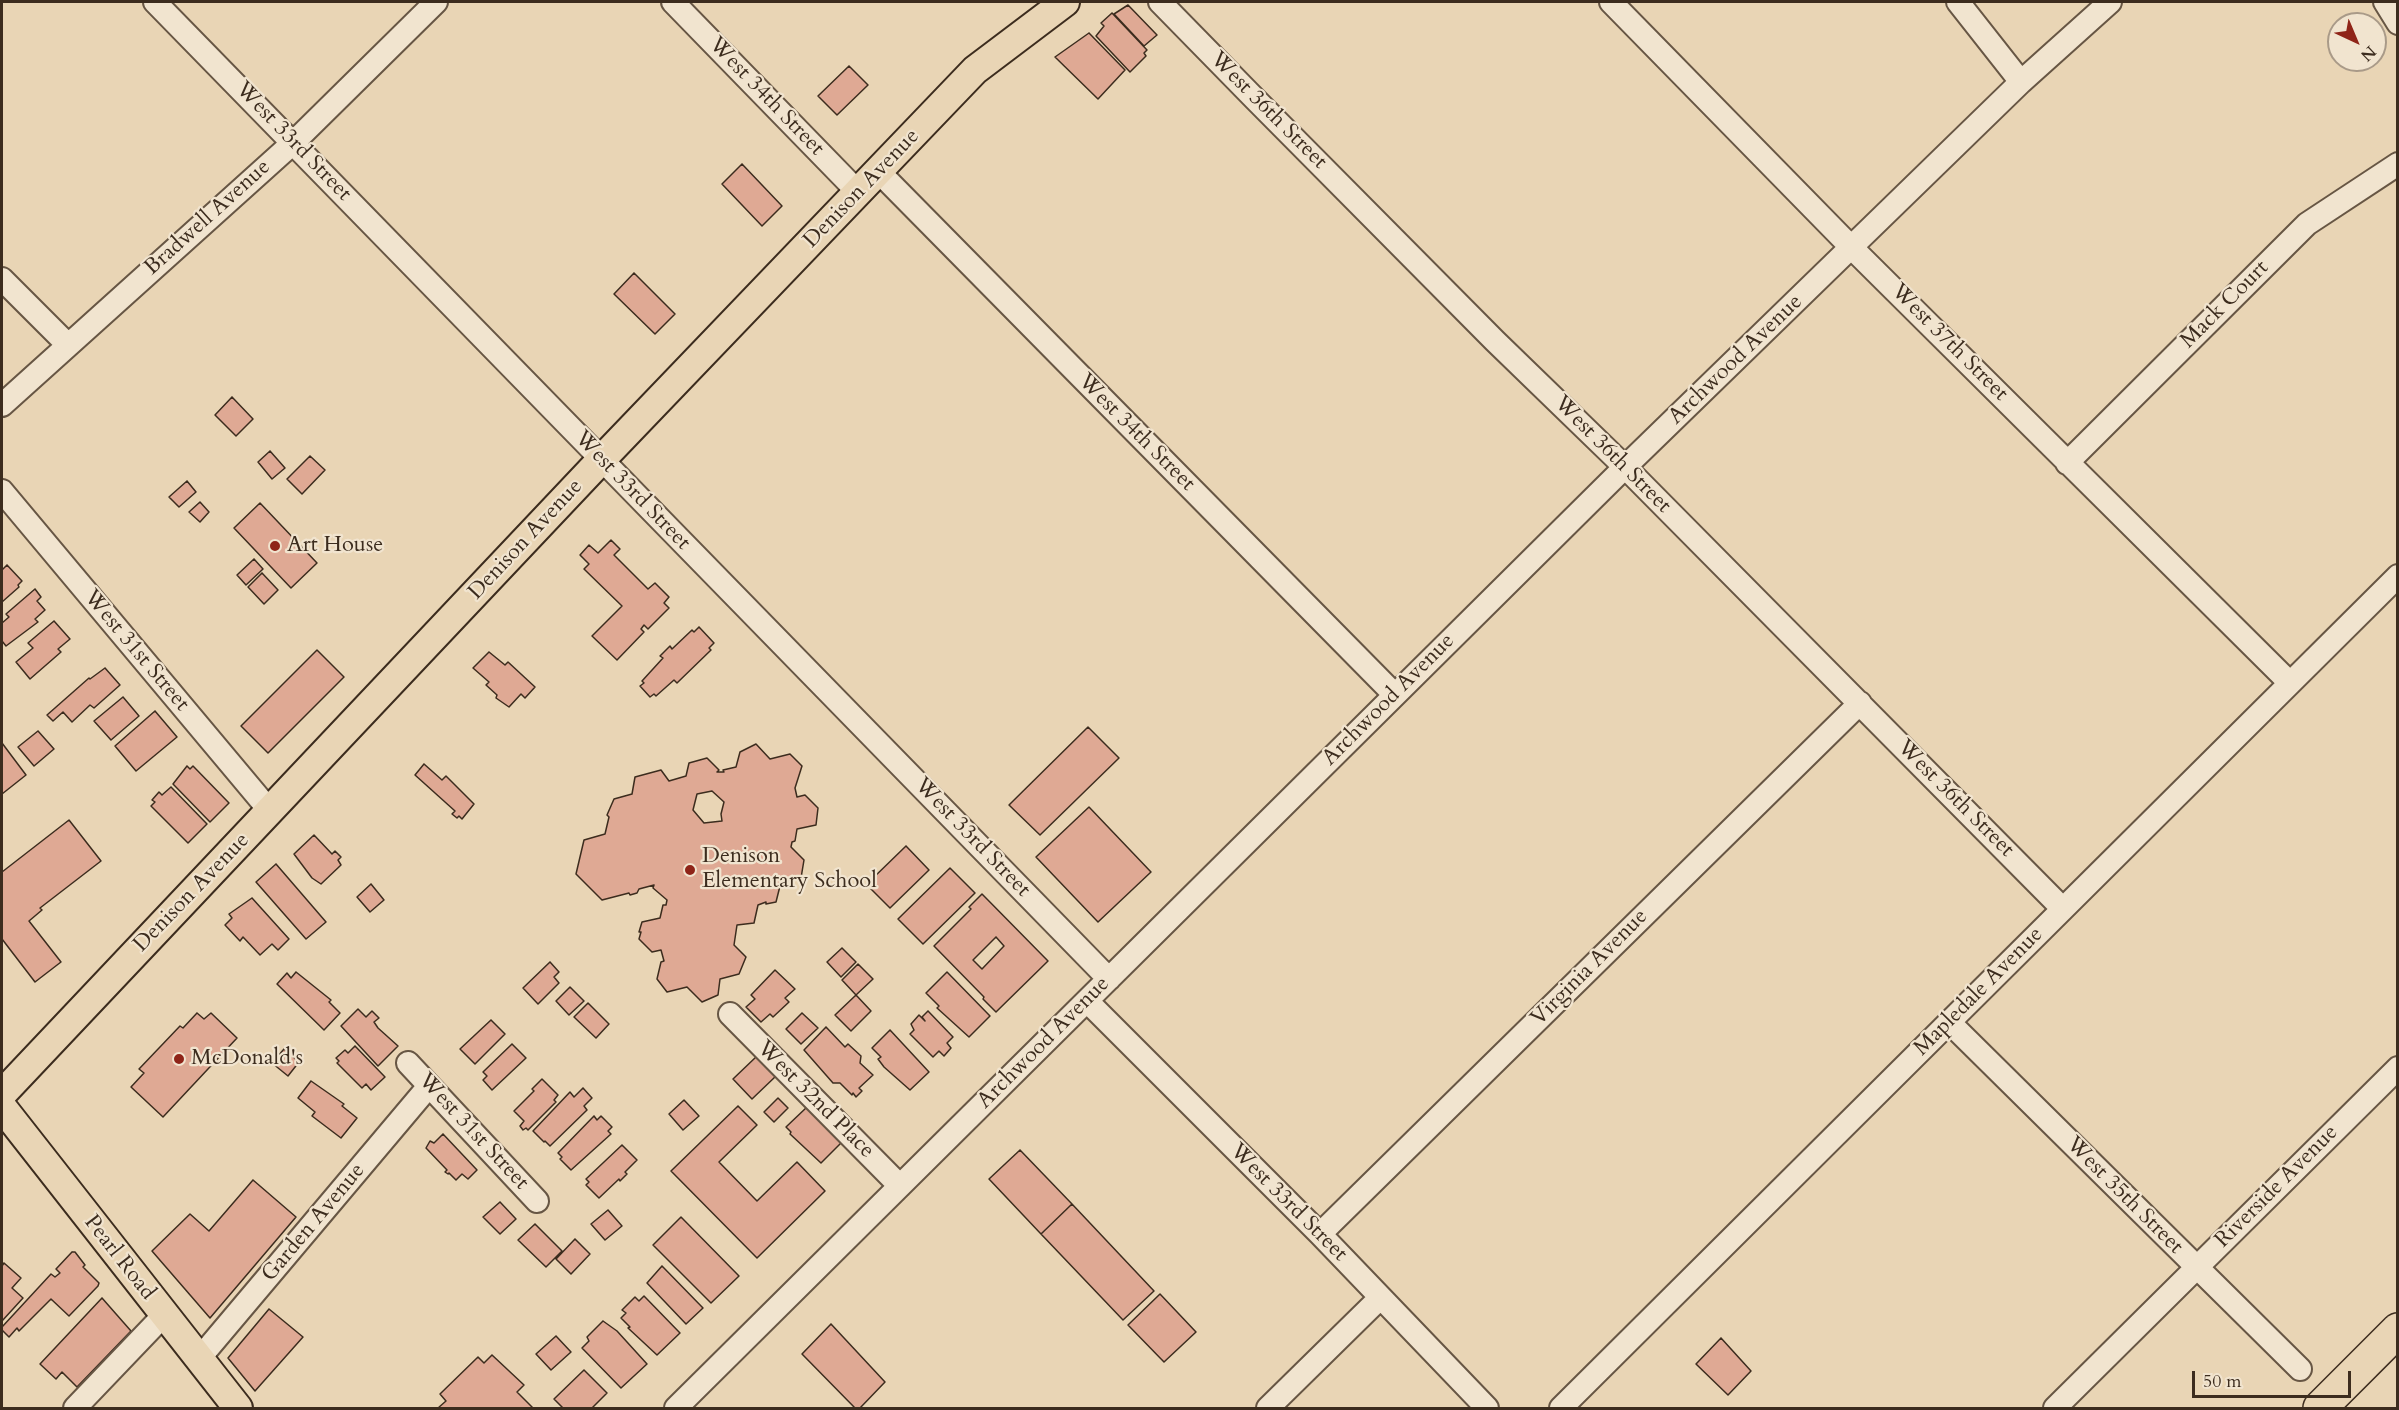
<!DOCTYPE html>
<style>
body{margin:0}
#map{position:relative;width:2399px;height:1410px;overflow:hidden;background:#e9d5b5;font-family:Cardo,serif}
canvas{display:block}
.frame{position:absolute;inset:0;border:3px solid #3c2c1e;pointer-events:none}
.north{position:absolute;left:2327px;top:12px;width:60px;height:60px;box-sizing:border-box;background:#f1e4cf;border:2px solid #a99a88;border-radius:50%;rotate:136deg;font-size:16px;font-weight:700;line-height:24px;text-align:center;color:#3c2c1e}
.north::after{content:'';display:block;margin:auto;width:21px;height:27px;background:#8f2418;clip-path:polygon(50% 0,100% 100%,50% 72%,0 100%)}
.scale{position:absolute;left:2192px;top:1371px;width:159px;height:27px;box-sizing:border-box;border:3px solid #3c2c1e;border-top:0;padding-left:8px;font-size:18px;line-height:21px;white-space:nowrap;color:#3c2c1e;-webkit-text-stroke:4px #f1e4cf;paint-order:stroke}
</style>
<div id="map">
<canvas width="2399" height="1410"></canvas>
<div class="frame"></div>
<div class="north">N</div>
<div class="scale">50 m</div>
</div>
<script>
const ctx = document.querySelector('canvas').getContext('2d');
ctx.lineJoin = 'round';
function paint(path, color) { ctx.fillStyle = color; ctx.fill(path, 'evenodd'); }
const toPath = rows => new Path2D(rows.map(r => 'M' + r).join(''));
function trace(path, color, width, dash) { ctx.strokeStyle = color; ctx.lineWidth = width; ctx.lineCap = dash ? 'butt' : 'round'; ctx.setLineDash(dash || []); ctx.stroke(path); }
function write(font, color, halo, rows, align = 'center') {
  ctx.font = font + ' Cardo,serif'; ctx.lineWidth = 4.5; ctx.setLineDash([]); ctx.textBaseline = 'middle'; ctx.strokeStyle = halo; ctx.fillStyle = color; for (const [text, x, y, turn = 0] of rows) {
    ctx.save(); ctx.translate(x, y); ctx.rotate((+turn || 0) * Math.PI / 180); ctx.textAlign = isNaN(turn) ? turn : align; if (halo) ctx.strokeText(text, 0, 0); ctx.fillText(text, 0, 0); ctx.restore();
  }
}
const building = toPath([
 [1128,5,1157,35,1144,46,1114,14,1128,5],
 [1112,13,1147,50,1144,53,1146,56,1130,72,1096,36,1104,26,1101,23,1112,13],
 [1089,33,1125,70,1098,99,1055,57,1089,33],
 [849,66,868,85,837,115,818,96,849,66],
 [742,164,782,206,762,226,722,184,742,164],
 [634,273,675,314,655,334,614,294,634,273],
 [232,397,253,419,236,436,215,415,232,397],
 [270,451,285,468,272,479,258,462,270,451],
 [310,456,325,470,302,494,287,479,310,456],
 [187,481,196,492,179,507,169,497,187,481],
 [200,502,209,512,200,522,189,512,200,502],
 [260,503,317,563,291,588,234,528,260,503],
 [611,540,620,549,614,555,648,589,655,583,669,597,664,603,669,608,648,629,644,625,641,629,644,632,617,660,592,636,622,606,584,569,589,564,580,555,589,545,598,553,611,540],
 [254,559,263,569,246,585,237,575,254,559],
 [7,565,22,581,18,585,19,587,2,602,2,570,7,565],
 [262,573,278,590,264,604,248,587,262,573],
 [35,589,41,597,37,601,45,610,35,619,38,622,6,646,2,641,2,623,9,617,6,614,35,589],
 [54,621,70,639,58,649,61,652,30,679,16,662,33,648,28,643,54,621],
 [699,627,714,643,709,648,711,650,677,683,674,680,656,696,654,694,650,697,640,686,644,683,642,681,663,658,660,656,670,646,672,649,692,630,694,632,699,627],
 [317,650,344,677,268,753,241,726,317,650],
 [489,652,505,665,508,662,535,687,525,698,521,694,509,707,496,698,497,695,486,685,489,682,473,668,489,652],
 [105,668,120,685,94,708,90,705,72,722,63,712,53,721,47,715,89,678,90,679,105,668],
 [123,697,139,716,111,740,94,721,123,697],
 [155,711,177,737,136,771,115,746,155,711],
 [1088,727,1119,758,1040,835,1009,805,1088,727],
 [38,731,54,749,34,766,18,747,38,731],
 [2,743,26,775,2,794,2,743],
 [756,744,770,759,790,754,802,766,795,788,797,797,805,795,818,808,816,825,797,829,795,841,792,842,791,847,804,860,801,878,781,882,776,902,766,904,766,902,758,905,754,923,737,925,734,945,746,957,739,974,720,979,718,995,702,1002,687,987,667,992,657,979,661,962,664,961,661,950,652,952,639,939,641,932,639,932,642,922,660,918,663,905,666,905,667,900,653,888,654,885,639,889,637,893,630,895,629,893,602,900,576,874,584,840,605,834,609,817,607,815,614,799,632,794,635,777,661,770,669,781,686,776,689,763,707,758,719,770,717,772,724,772,723,770,736,767,740,752,756,744],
 [712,791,724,802,721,814,722,821,704,823,693,810,697,794,712,791],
 [424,764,442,780,446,776,474,804,462,819,459,816,457,818,452,814,455,811,415,775,424,764],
 [187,766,190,769,193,766,229,803,210,822,173,784,187,766],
 [171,787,207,824,188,843,151,806,155,802,152,800,159,792,162,795,171,787],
 [1089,807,1151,872,1098,922,1036,857,1089,807],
 [69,820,101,861,40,908,42,910,29,921,61,962,35,982,2,939,2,872,69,820],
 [314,835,332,854,335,851,341,857,338,860,341,865,321,884,312,878,294,854,314,835],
 [906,846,929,870,890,908,871,889,875,885,870,881,906,846],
 [276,864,326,922,306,939,256,882,276,864],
 [950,868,975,893,923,944,898,919,950,868],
 [371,884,384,900,370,912,357,897,371,884],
 [982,894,1048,961,996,1012,983,999,984,997,934,946,971,909,969,907,982,894],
 [996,937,1004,946,982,969,973,960,996,937],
 [252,898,289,939,278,950,272,944,260,955,243,937,240,941,225,925,232,918,229,914,252,898],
 [842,948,856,962,841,977,827,962,842,948],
 [550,962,559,972,554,977,559,983,538,1004,523,988,550,962],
 [858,964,873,979,856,995,842,980,858,964],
 [775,970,795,989,785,998,789,1002,773,1017,770,1014,761,1022,746,1007,755,999,751,995,775,970],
 [296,972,331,1000,329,1002,340,1013,324,1030,277,984,287,973,291,978,296,972],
 [947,972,990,1016,969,1037,937,1008,939,1006,926,993,947,972],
 [570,987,584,1001,569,1015,556,1001,570,987],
 [856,995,871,1011,851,1031,835,1015,856,995],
 [588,1003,609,1024,596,1038,574,1017,588,1003],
 [358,1009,366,1017,372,1011,379,1018,374,1022,378,1028,398,1046,378,1066,341,1026,358,1009],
 [928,1011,953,1037,947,1043,951,1048,944,1056,939,1051,933,1057,910,1034,914,1030,911,1024,919,1015,925,1021,922,1017,928,1011],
 [197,1013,204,1019,211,1013,237,1038,163,1117,131,1087,144,1073,139,1069,180,1026,183,1028,197,1013],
 [802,1013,818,1028,801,1044,786,1029,802,1013],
 [491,1020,505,1034,475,1064,460,1049,491,1020],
 [826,1027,845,1047,848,1044,861,1056,860,1063,873,1075,859,1088,862,1091,856,1097,853,1093,852,1095,840,1083,833,1083,804,1050,826,1027],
 [890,1030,929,1072,910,1090,884,1067,878,1059,881,1057,872,1048,890,1030],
 [512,1044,526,1058,492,1090,483,1080,487,1076,483,1072,512,1044],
 [355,1046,385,1077,371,1090,366,1084,362,1088,337,1063,339,1061,336,1058,345,1050,348,1053,355,1046],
 [284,1049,299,1062,288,1076,272,1063,284,1049],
 [757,1056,776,1076,752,1099,733,1079,757,1056],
 [542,1079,558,1095,554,1100,556,1102,528,1130,526,1128,523,1130,520,1126,524,1121,514,1111,534,1091,532,1089,542,1079],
 [311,1081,344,1104,342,1106,357,1118,341,1138,312,1116,315,1112,298,1098,311,1081],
 [583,1088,592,1098,584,1106,587,1110,550,1146,545,1141,544,1142,533,1131,570,1092,574,1097,583,1088],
 [778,1098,788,1108,774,1122,764,1112,778,1098],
 [684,1100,699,1116,683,1130,669,1114,684,1100],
 [738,1106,757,1125,719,1162,757,1201,797,1162,825,1191,757,1258,671,1171,738,1106],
 [807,1107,841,1143,821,1163,790,1134,791,1132,786,1127,807,1107],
 [594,1116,597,1120,601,1116,612,1127,608,1131,611,1134,571,1170,560,1159,562,1157,558,1153,594,1116],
 [443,1134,477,1170,468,1179,462,1174,456,1180,449,1173,448,1174,445,1172,447,1170,426,1148,430,1141,434,1143,443,1134],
 [622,1145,637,1160,625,1172,627,1174,620,1181,619,1179,599,1198,586,1185,589,1182,586,1179,622,1145],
 [1020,1150,1072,1204,1041,1234,989,1179,1020,1150],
 [253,1180,296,1217,210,1318,152,1251,190,1214,209,1231,253,1180],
 [500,1202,516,1219,500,1234,483,1217,500,1202],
 [1072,1204,1154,1291,1123,1320,1041,1234,1072,1204],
 [608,1210,622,1226,605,1240,591,1224,608,1210],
 [681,1217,739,1276,711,1303,653,1245,681,1217],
 [535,1224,562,1251,546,1267,518,1240,535,1224],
 [575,1239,590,1254,571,1274,556,1259,575,1239],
 [72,1252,75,1252,85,1265,83,1267,99,1283,98,1286,69,1316,51,1299,19,1331,17,1328,9,1337,2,1330,2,1327,51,1274,55,1277,60,1273,56,1269,72,1252],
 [4,1263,21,1278,12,1288,23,1298,2,1321,2,1266,4,1263],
 [662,1266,703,1308,686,1324,647,1283,662,1266],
 [1160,1294,1196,1332,1164,1362,1128,1325,1160,1294],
 [644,1296,680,1333,657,1355,628,1328,630,1327,621,1318,626,1313,622,1310,635,1297,639,1301,644,1296],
 [102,1298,131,1331,77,1387,62,1372,56,1379,40,1364,102,1298],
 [269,1309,303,1337,255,1391,228,1358,269,1309],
 [603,1321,617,1331,647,1364,621,1388,582,1348,589,1341,587,1337,603,1321],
 [831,1324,885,1382,860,1408,855,1408,802,1354,831,1324],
 [556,1336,571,1352,551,1370,536,1354,556,1336],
 [1721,1338,1751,1371,1728,1395,1696,1364,1721,1338],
 [492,1355,524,1385,517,1392,533,1408,438,1408,446,1401,440,1394,478,1357,484,1363,492,1355],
 [584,1370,607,1393,592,1408,563,1408,554,1399,584,1370]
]);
paint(building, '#dfa994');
trace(building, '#3c2c1e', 1.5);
const minor = toPath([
 [155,2,1109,979],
 [673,2,858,192],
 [1160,2,1255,99,1495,341,1625,467,2062,908],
 [1611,2,1852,248,2289,682],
 [1958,2,2021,82],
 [2385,2,2398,23],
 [878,171,1394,694],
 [2,279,67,344],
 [2,405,294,142,436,2],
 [2067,463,2307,224,2398,164],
 [2,491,270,811],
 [1087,1001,1320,1234,1487,1408],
 [730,1014,900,1186],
 [1949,1022,2300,1369],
 [408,1063,537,1201],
 [1320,1234,1860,703],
 [198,1360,429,1086],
 [75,1408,163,1316],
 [676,1408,1625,467,2021,82,2110,2],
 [1268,1408,1380,1298],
 [1561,1408,2398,576],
 [2055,1408,2398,1068]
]);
const major = toPath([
 [2,1094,601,460,975,70,1065,2],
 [2,1107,238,1408]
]);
const highway = toPath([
 [2320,1408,2398,1330]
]);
trace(minor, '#675644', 26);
trace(major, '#3c2c1e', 32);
trace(highway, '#3c2c1e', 36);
trace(minor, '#f1e4cf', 22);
trace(major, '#e9d5b5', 28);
trace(highway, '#e9d5b5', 33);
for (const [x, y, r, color] of [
 [275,546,6,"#8f2418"],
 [690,870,6,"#8f2418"],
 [179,1059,6,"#8f2418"]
]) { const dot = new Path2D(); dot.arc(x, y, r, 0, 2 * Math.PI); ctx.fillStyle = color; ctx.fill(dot); trace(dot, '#f1e4cf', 2); }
write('22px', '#3c2c1e', '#f1e4cf', [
 ["West 34th Street",766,97,46],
 ["West 36th Street",1268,111,45],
 ["West 33rd Street",293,142,46],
 ["Denison Avenue",862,189,-46],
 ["Bradwell Avenue",208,218,-42],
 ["Mack Court",2225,305,-45],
 ["West 37th Street",1949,343,45],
 ["Archwood Avenue",1736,360,-44],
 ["West 34th Street",1136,433,45],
 ["West 36th Street",1612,455,45],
 ["West 33rd Street",632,491,46],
 ["Denison Avenue",526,540,-47],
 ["West 31st Street",136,651,50],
 ["Archwood Avenue",1389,700,-45],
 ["West 36th Street",1955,799,45],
 ["West 33rd Street",972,838,46],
 ["Denison Avenue",192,893,-46],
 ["Virginia Avenue",1590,968,-45],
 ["Mapledale Avenue",1979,992,-45],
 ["Archwood Avenue",1044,1043,-45],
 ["West 32nd Place",815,1100,45],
 ["West 31st Street",473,1132,47],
 ["Riverside Avenue",2277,1187,-45],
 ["West 35th Street",2124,1196,45],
 ["West 33rd Street",1288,1203,45],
 ["Garden Avenue",314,1223,-50],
 ["Pearl Road",119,1258,52]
]);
write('22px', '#3c2c1e', '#f1e4cf', [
 ["Art House",287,546],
 ["Denison",702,857],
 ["Elementary School",702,882],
 ["McDonald's",191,1059]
], 'left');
</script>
